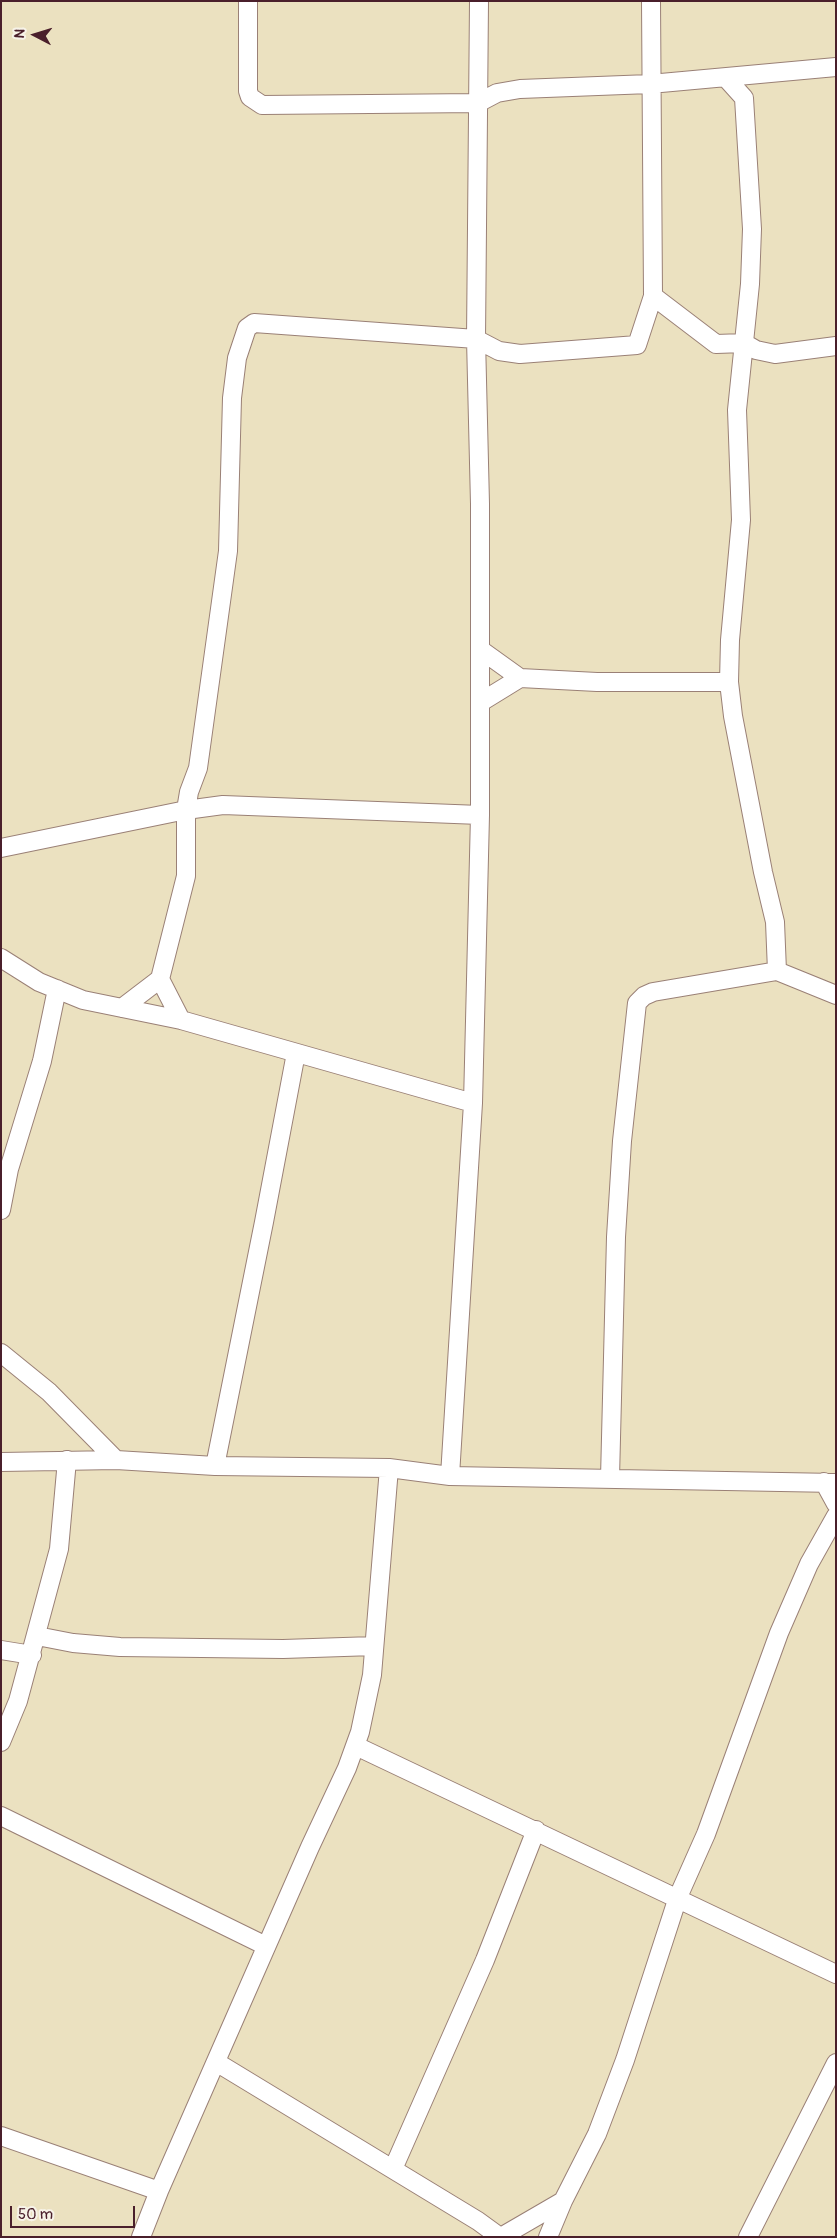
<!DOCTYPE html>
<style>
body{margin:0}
#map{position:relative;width:837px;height:2238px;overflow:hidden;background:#ebe1c0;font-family:Pangolin,sans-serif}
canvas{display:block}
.frame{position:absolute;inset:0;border:2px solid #4a1f2b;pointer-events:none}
.north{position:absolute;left:10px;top:10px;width:50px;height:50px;-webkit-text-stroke:4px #f7f3e8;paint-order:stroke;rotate:275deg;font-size:14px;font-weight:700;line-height:20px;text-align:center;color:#4a1f2b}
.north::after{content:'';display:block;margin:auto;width:18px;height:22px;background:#4a1f2b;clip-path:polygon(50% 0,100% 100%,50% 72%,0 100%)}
.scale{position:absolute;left:10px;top:2206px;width:125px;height:22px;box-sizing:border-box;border:2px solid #4a1f2b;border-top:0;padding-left:6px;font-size:15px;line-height:18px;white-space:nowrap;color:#4a1f2b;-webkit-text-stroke:4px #f7f3e8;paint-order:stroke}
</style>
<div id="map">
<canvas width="837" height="2238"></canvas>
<div class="frame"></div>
<div class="north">N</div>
<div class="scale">50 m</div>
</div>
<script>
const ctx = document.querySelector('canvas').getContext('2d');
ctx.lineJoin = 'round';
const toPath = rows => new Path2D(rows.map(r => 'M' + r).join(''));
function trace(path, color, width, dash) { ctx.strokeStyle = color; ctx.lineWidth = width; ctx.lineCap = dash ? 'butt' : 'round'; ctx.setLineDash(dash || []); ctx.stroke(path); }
const minor = toPath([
 [248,1,248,91,250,97,262,105,478,103,497,93,520,89,650,84,836,67],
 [651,1,653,296],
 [726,78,744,98,752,229,750,284,737,410,741,520,730,640,729,682,733,716,763,872,775,922,777,971],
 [481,650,520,678,597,682,729,682],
 [481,702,520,678],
 [1,848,186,810,223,805,480,815],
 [1,958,39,982,83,1000,181,1020,473,1103],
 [160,979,181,1020],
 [122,1008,160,979,186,876,186,810,189,792,198,768,228,551,232,398,237,358,247,328,254,323,476,339,499,351,520,354,637,345,653,296,716,344,744,343,756,350,775,354,836,346],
 [1,1210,9,1169,42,1061,57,989],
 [1,1353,49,1392,116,1460],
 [1,1462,116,1460,215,1466,389,1468,450,1476,836,1483],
 [215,1466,264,1222,296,1053],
 [450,1476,473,1103,480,815,480,504,476,339,479,1],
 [610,1478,616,1237,622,1141,637,1003,644,996,653,992,777,971,836,995],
 [824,1482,836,1504],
 [37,1636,73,1643,120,1647,283,1649,374,1646],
 [1,1650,32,1655],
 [1,1742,18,1701,59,1549,67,1460],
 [356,1746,836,1974],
 [1,1816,266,1946],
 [216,2062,478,2221,500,2237],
 [1,2136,159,2191],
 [393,2169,485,1960,536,1830],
 [141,2237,159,2191,310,1847,347,1768,360,1732,372,1675,389,1468],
 [501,2237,563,2201],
 [548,2237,563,2201,597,2134,625,2060,678,1897,706,1834,779,1633,809,1564,836,1516],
 [748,2237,836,2063]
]);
trace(minor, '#9a8076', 20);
trace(minor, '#fff', 18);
</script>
